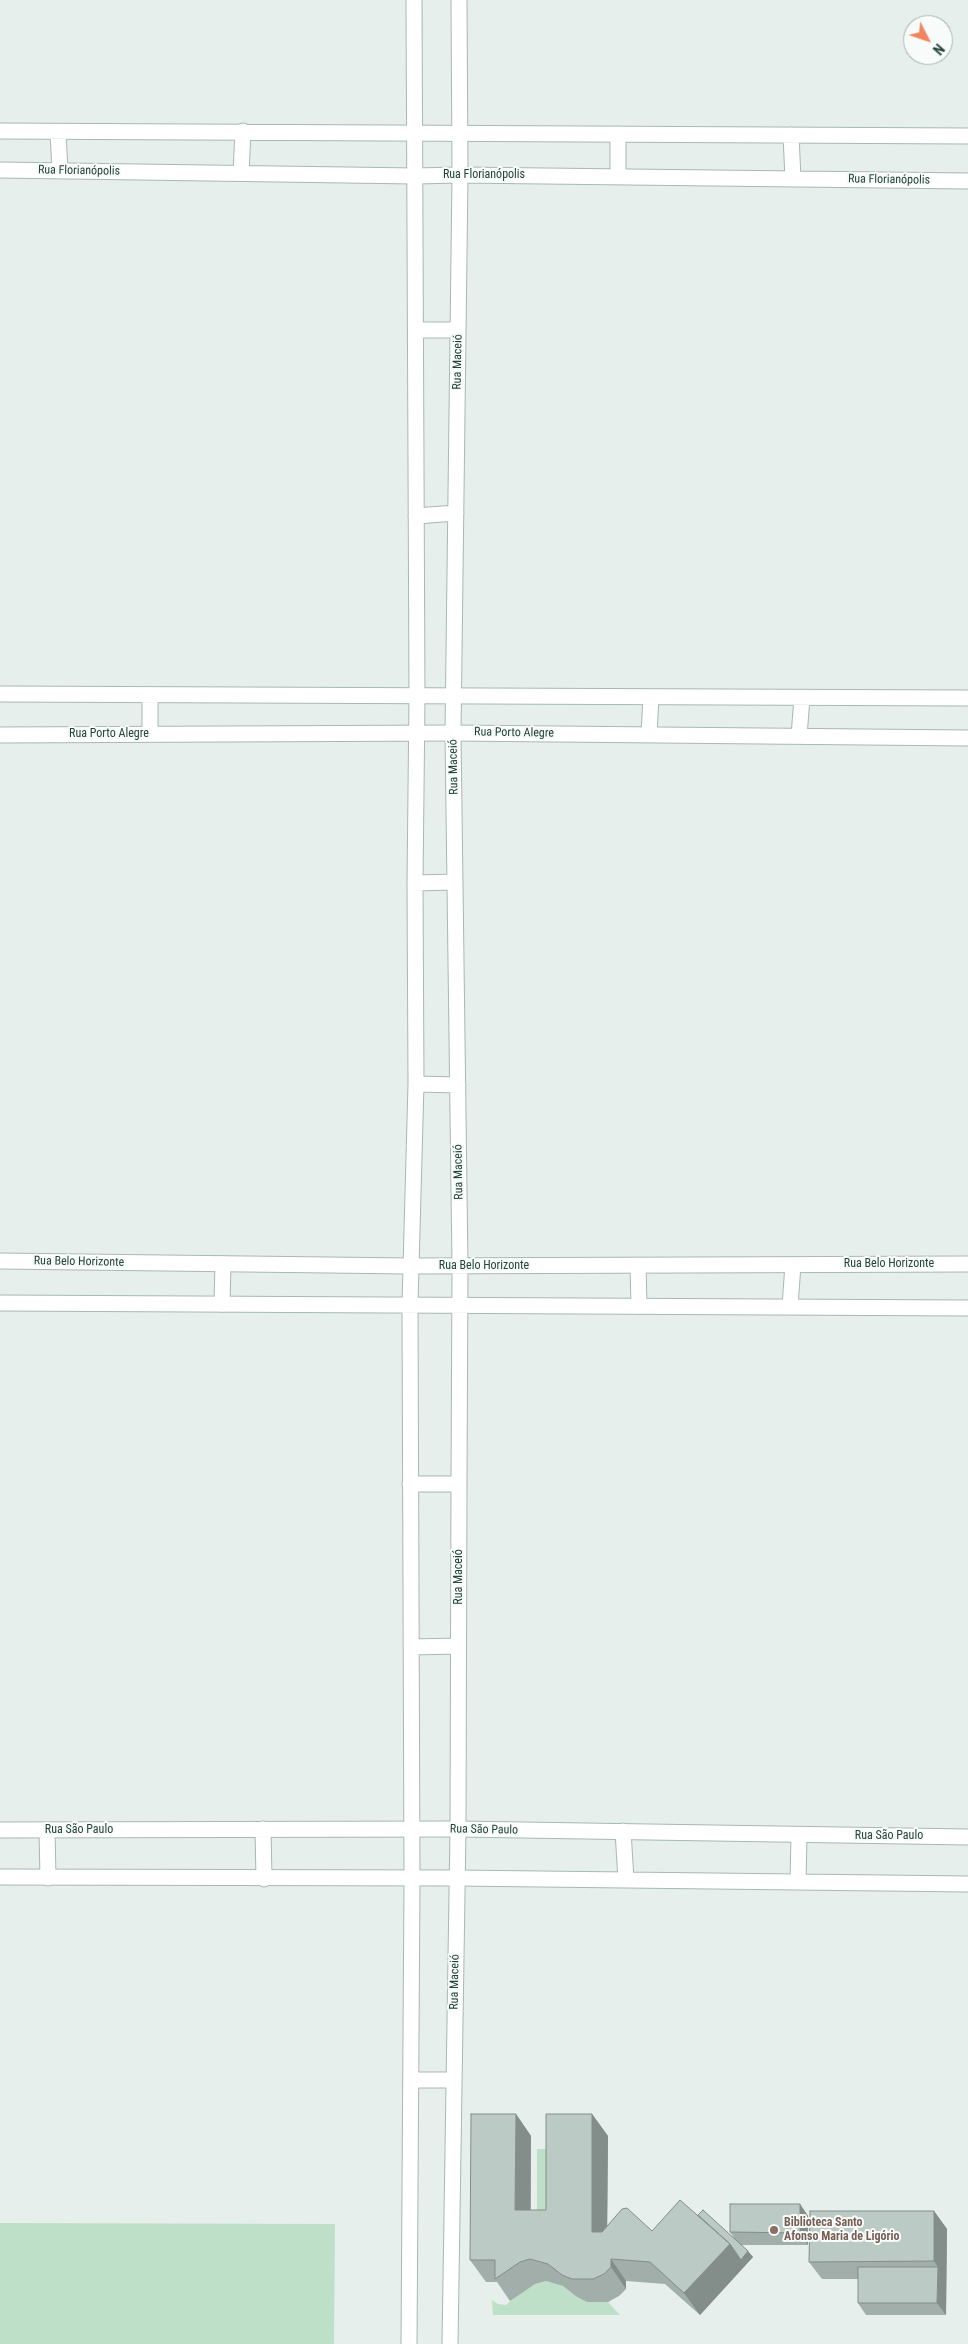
<!DOCTYPE html>
<meta charset="utf-8">
<style>
body{margin:0}
#map{position:relative;width:968px;height:2344px;overflow:hidden;background:#e6efeb;font-family:"Roboto Condensed",sans-serif}
canvas{display:block}
.north{position:absolute;left:903px;top:15px;width:50px;height:50px;box-sizing:border-box;background:#f7fbf9;border:1px solid #a3b1ad;border-radius:50%;rotate:131deg;font-size:14px;font-weight:700;line-height:20px;text-align:center;color:#24423a}
.north::after{content:'';display:block;margin:auto;width:18px;height:22px;background:#f4845f;clip-path:polygon(50% 0,100% 100%,50% 72%,0 100%)}
</style>
<div id="map">
<canvas width="968" height="2344"></canvas>
<div class="north">N</div>
</div>
<script>
const ctx = document.querySelector('canvas').getContext('2d');
ctx.lineJoin = 'round';
function paint(path, color) { ctx.fillStyle = color; ctx.fill(path, 'evenodd'); }
const toPath = rows => new Path2D(rows.map(r => 'M' + r).join(''));
function trace(path, color, width, dash) { ctx.strokeStyle = color; ctx.lineWidth = width; ctx.lineCap = dash ? 'butt' : 'round'; ctx.setLineDash(dash || []); ctx.stroke(path); }
function write(font, color, halo, rows, align = 'center') {
  ctx.font = font + ' "Roboto Condensed",sans-serif'; ctx.lineWidth = 4; ctx.setLineDash([]); ctx.textBaseline = 'middle'; ctx.strokeStyle = halo; ctx.fillStyle = color; for (const [text, x, y, turn = 0] of rows) {
    ctx.save(); ctx.translate(x, y); ctx.rotate((+turn || 0) * Math.PI / 180); ctx.textAlign = isNaN(turn) ? turn : align; if (halo) ctx.strokeText(text, 0, 0); ctx.fillText(text, 0, 0); ctx.restore();
  }
}
paint(toPath([
 [537,2149,561,2149,561,2232,537,2232],
 [0,2223,335,2224,334,2344,0,2344],
 [546,2281,563,2286,577,2297,587,2302,608,2302,620,2315,493,2315,492,2300,498,2304,506,2305,517,2295,535,2284]
]), '#bfe0c8');
const minor = toPath([
 [0,131,968,136],
 [58,133,60,171],
 [791,135,793,179],
 [0,170,415,176,460,175,968,181],
 [241,173,243,131],
 [618,177,618,134],
 [0,694,968,698],
 [150,695,150,734],
 [649,734,651,697],
 [0,735,453,733,968,738],
 [799,736,802,698],
 [638,1266,639,1306],
 [222,1304,223,1264],
 [790,1306,793,1265],
 [263,1829,264,1879],
 [0,1830,458,1829,968,1837],
 [47,1830,48,1878],
 [623,1831,626,1880],
 [0,1877,456,1878,968,1884],
 [798,1882,799,1835]
]);
const tertiary = toPath([
 [416,330,458,330],
 [416,516,456,513],
 [415,883,455,882],
 [416,1084,458,1085],
 [0,1261,410,1266,968,1264],
 [0,1303,968,1308],
 [410,1484,459,1484],
 [411,1647,458,1646],
 [411,2080,454,2080],
 [409,2344,412,1880,410,1304,416,1084,415,883,417,697,414,0],
 [450,2344,458,1829,459,1484,460,1266,453,733,460,175,459,0]
]);
trace(minor, '#a8b8b2', 17);
trace(tertiary, '#a8b8b2', 17);
trace(minor, '#fff', 15);
trace(tertiary, '#fff', 15);
paint(toPath([
 [516,2114,531,2136,531,2210,546,2210,592,2114,608,2136,607,2225,652,2231,698,2215,735,2239,730,2232,800,2204,808,2216,808,2245,741,2245,753,2257,700,2315,665,2284,626,2281,626,2289,619,2296,608,2302,587,2302,577,2297,563,2286,546,2281,535,2284,510,2301,497,2282,486,2282,470,2260],
 [934,2211,947,2229,946,2315,866,2315,858,2303,858,2279,822,2279,809,2262]
]), '#a1aea9');
paint(toPath([
 [516,2114,531,2136,530,2232,515,2210],
 [592,2114,608,2136,607,2254,592,2232],
 [800,2204,808,2216,808,2245,800,2233],
 [934,2211,947,2229,946,2315,937,2303,938,2267,934,2261],
 [730,2244,748,2251,753,2257,700,2315,684,2293],
 [611,2259,626,2281,626,2289,611,2267]
]), '#838d89');
const building = toPath([
 [471,2114,516,2114,515,2210,546,2210,546,2114,592,2114,592,2232,602,2232,622,2209,627,2208,652,2231,680,2200,730,2244,684,2293,650,2262,611,2259,611,2267,604,2274,593,2279,572,2279,562,2275,548,2264,530,2259,520,2262,495,2279,495,2260,470,2260,471,2114],
 [730,2204,800,2204,800,2233,730,2232,730,2204],
 [703,2210,748,2251,741,2260,730,2244,698,2215,703,2210],
 [810,2211,934,2211,934,2261,809,2262,810,2211],
 [858,2267,938,2267,937,2303,858,2303,858,2267]
]);
paint(building, '#bbcac4');
trace(building, '#838d89', 1);
for (const [x, y, r, color] of [
 [774,2230,5,"#8d6e63"]
]) { const dot = new Path2D(); dot.arc(x, y, r, 0, 2 * Math.PI); ctx.fillStyle = color; ctx.fill(dot); trace(dot, '#f7fbf9', 2); }
write('12px', '#24423a', '#f7fbf9', [
 ["Rua Florianópolis",79,171,1],
 ["Rua Florianópolis",484,175],
 ["Rua Florianópolis",889,180,1],
 ["Rua Maceió",458,362,-89],
 ["Rua Porto Alegre",514,733,1],
 ["Rua Porto Alegre",109,734],
 ["Rua Maceió",454,767,-91],
 ["Rua Maceió",459,1172,-91],
 ["Rua Belo Horizonte",79,1262,1],
 ["Rua Belo Horizonte",889,1264],
 ["Rua Belo Horizonte",484,1266],
 ["Rua Maceió",459,1577,-90],
 ["Rua São Paulo",79,1830],
 ["Rua São Paulo",484,1830,1],
 ["Rua São Paulo",889,1836],
 ["Rua Maceió",455,1982,-89]
]);
write('bold 12px', '#785e54', '#f7fbf9', [
 ["Biblioteca Santo",784,2223],
 ["Afonso Maria de Ligório",784,2237]
], 'left');
</script>
